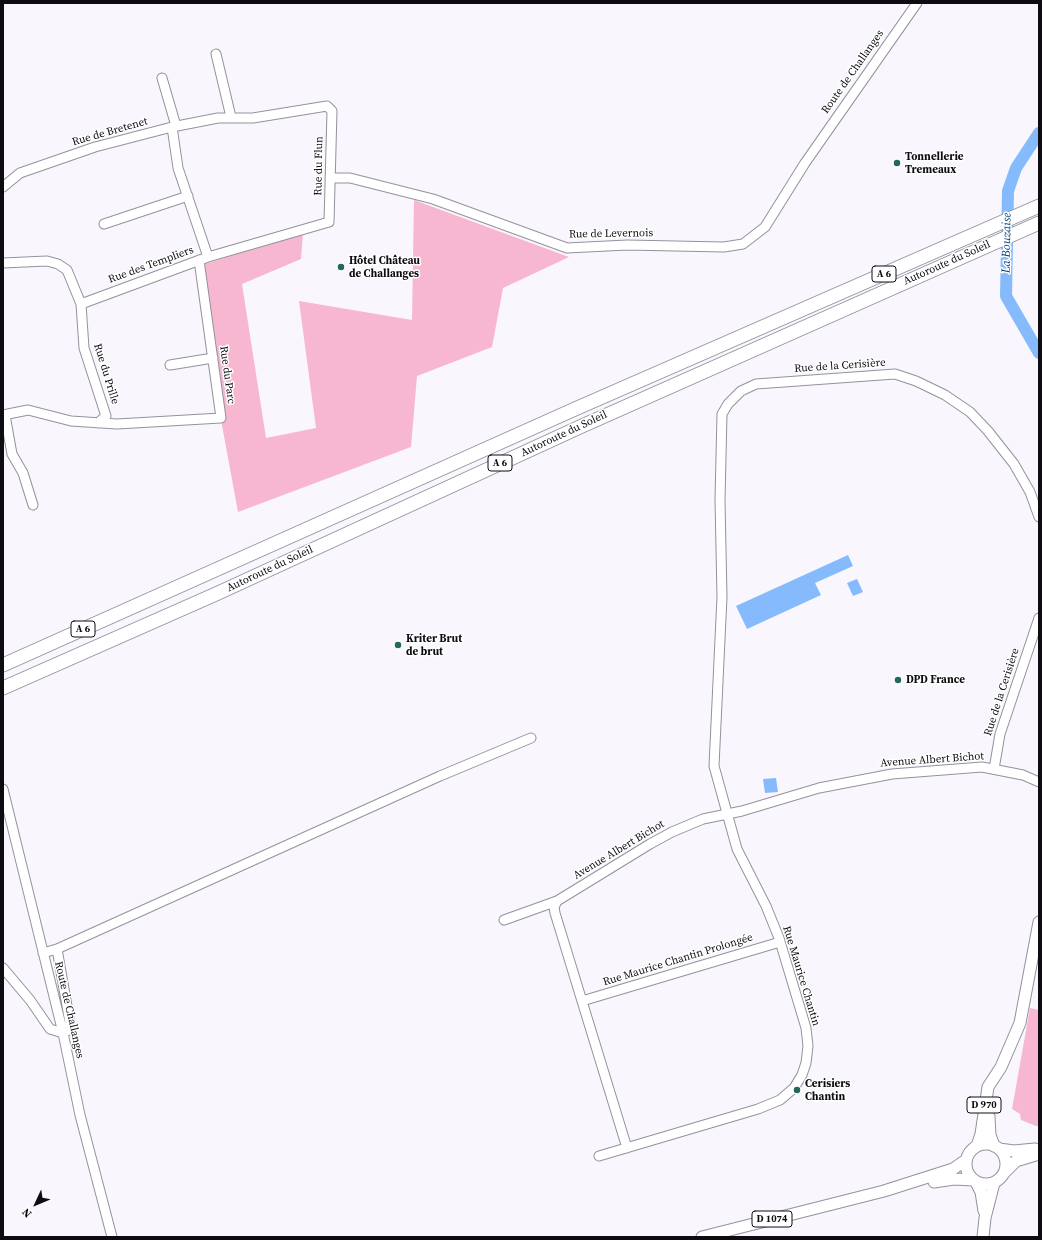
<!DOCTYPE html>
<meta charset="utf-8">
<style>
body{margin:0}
#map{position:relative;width:1042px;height:1240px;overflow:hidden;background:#f9f6fd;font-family:"Source Serif 4",serif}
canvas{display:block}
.frame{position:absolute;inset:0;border:4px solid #0e0c11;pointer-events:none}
.north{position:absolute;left:16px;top:1184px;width:40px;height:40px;-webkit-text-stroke:3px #fff;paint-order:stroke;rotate:226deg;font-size:11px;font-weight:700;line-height:16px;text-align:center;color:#0e0c11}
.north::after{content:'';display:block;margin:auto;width:14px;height:18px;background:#0e0c11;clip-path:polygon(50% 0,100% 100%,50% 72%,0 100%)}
</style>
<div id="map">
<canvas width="1042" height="1240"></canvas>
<div class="frame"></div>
<div class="north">N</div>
</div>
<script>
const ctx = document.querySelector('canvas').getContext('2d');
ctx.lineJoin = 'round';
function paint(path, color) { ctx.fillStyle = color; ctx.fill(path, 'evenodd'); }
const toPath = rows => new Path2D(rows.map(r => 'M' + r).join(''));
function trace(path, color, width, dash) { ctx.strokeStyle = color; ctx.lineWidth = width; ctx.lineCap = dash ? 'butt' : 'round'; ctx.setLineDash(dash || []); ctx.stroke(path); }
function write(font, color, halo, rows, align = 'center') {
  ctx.font = font + ' "Source Serif 4",serif'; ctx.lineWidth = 3; ctx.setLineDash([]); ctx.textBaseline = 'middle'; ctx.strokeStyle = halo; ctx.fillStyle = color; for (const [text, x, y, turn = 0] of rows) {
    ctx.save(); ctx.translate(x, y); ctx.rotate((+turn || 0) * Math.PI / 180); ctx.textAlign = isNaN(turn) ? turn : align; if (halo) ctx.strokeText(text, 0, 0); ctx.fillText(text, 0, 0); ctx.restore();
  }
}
paint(toPath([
 [414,200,569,257,503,288,492,347,417,376,411,447,238,512,221,420,199,266,303,233,301,259,242,284,266,438,316,428,299,301,412,320],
 [1030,1008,1039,1010,1039,1126,1036,1126,1021,1120,1020,1114,1012,1109]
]), '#f8b7d1');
paint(toPath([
 [848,555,853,566,815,583,821,595,747,629,736,606],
 [857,579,863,592,853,596,847,583],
 [776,778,778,792,765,793,763,779]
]), '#85bbfc');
trace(toPath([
 [1039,133,1016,168,1008,191,1006,296,1039,353]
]), '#85bbfc', 12);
const minor = toPath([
 [216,54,231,117],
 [162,78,176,126],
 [172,127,178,168,208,257],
 [330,178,350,178,433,199,567,248,627,245,724,247,743,244,765,227,805,163,917,3],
 [3,187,20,173,95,147,172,127,218,118,253,118,327,106,332,111,329,222,208,257,81,304,67,270,58,264,47,261,3,263],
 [104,224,188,196],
 [81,304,84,348,106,416,98,423],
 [170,365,213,358],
 [3,415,28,410,71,421,117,424,221,418,199,260],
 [5,415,12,454,23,473,33,505],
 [994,769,1000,734,1039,618],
 [3,789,63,1033,80,1115,112,1237],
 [504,920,557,901],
 [43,953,57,949,440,776,531,738],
 [3,968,30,1000,50,1029,63,1033,67,1031,70,1023,57,949],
 [582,1001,780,942],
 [627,1148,555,913,554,907,557,901,650,844,672,832,703,819,742,811,819,788,892,774,982,767,1023,775,1039,782],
 [599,1156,758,1109,780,1100,794,1088,802,1075,806,1063,808,1046,806,1028,779,938,766,906,737,849,714,766,722,597,720,500,722,414,728,404,741,391,756,384,895,374,916,381,945,395,970,412,988,431,1014,464,1030,492,1039,517]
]);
const major = toPath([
 [989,1116,990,1135,994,1146],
 '966 1164a20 20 0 1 1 40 0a20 20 0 1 1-40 0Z',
 [977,1146,981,1134,988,1087,1001,1067,1020,1023,1039,922],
 [999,1149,1014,1151,1035,1149],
 [1004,1173,1016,1161,1039,1154],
 [934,1182,954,1179,973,1180],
 [976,1182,981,1192,984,1211],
 [702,1237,884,1191,953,1169,966,1160],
 [983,1237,985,1218,994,1183]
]);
const highway = toPath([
 [3,665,575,409,1039,206],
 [3,688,216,594,582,426,1039,223]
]);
trace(minor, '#95919d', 11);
trace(major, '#95919d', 13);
trace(highway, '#95919d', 15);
trace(minor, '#fff', 9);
trace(major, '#fff', 11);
trace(highway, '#fff', 13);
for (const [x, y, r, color] of [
 [897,163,4,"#22685b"],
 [341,267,4,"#22685b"],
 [398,645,4,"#22685b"],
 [898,680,4,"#22685b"],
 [797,1090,4,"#22685b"]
]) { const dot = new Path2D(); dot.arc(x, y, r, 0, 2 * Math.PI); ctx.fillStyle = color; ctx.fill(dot); trace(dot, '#fff', 1.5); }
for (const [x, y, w] of [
 [884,274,24],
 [500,463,24],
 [83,629,24],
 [984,1105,34],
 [772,1219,40]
]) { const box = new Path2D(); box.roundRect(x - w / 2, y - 8, w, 16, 3); ctx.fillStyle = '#fff'; ctx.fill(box); trace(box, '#0e0c11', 1); }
write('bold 10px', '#0e0c11', null, [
 ["A 6",884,274],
 ["A 6",500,463],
 ["A 6",83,629],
 ["D 970",984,1105],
 ["D 1074",772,1219]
]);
write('11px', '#0e0c11', '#fff', [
 ["Route de Challanges",853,72,-55],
 ["Rue de Bretenet",110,132,-16],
 ["Rue du Flun",319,166,-89],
 ["Rue de Levernois",611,234,-1],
 ["Autoroute du Soleil",947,263,-24],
 ["Rue des Templiers",151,265,-20],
 ["Rue de la Cerisière",840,366,-4],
 ["Rue du Prille",106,374,73],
 ["Rue du Parc",227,375,82],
 ["Autoroute du Soleil",564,434,-25],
 ["Autoroute du Soleil",270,569,-25],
 ["Rue de la Cerisière",1002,692,-72],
 ["Avenue Albert Bichot",932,760,-4],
 ["Avenue Albert Bichot",619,850,-31],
 ["Rue Maurice Chantin Prolongée",678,960,-17],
 ["Rue Maurice Chantin",801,976,73],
 ["Route de Challanges",69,1010,77]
]);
write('bold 11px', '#0e0c11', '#fff', [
 ["Tonnellerie",905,157],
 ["Tremeaux",905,170],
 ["Hôtel Château",349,261],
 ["de Challanges",349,274],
 ["Kriter Brut",406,639],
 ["de brut",406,652],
 ["DPD France",906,680],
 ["Cerisiers",805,1084],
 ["Chantin",805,1097]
], 'left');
write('italic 12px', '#0b437d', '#fff', [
 ["La Bouzaise",1007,243,-89]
]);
</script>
